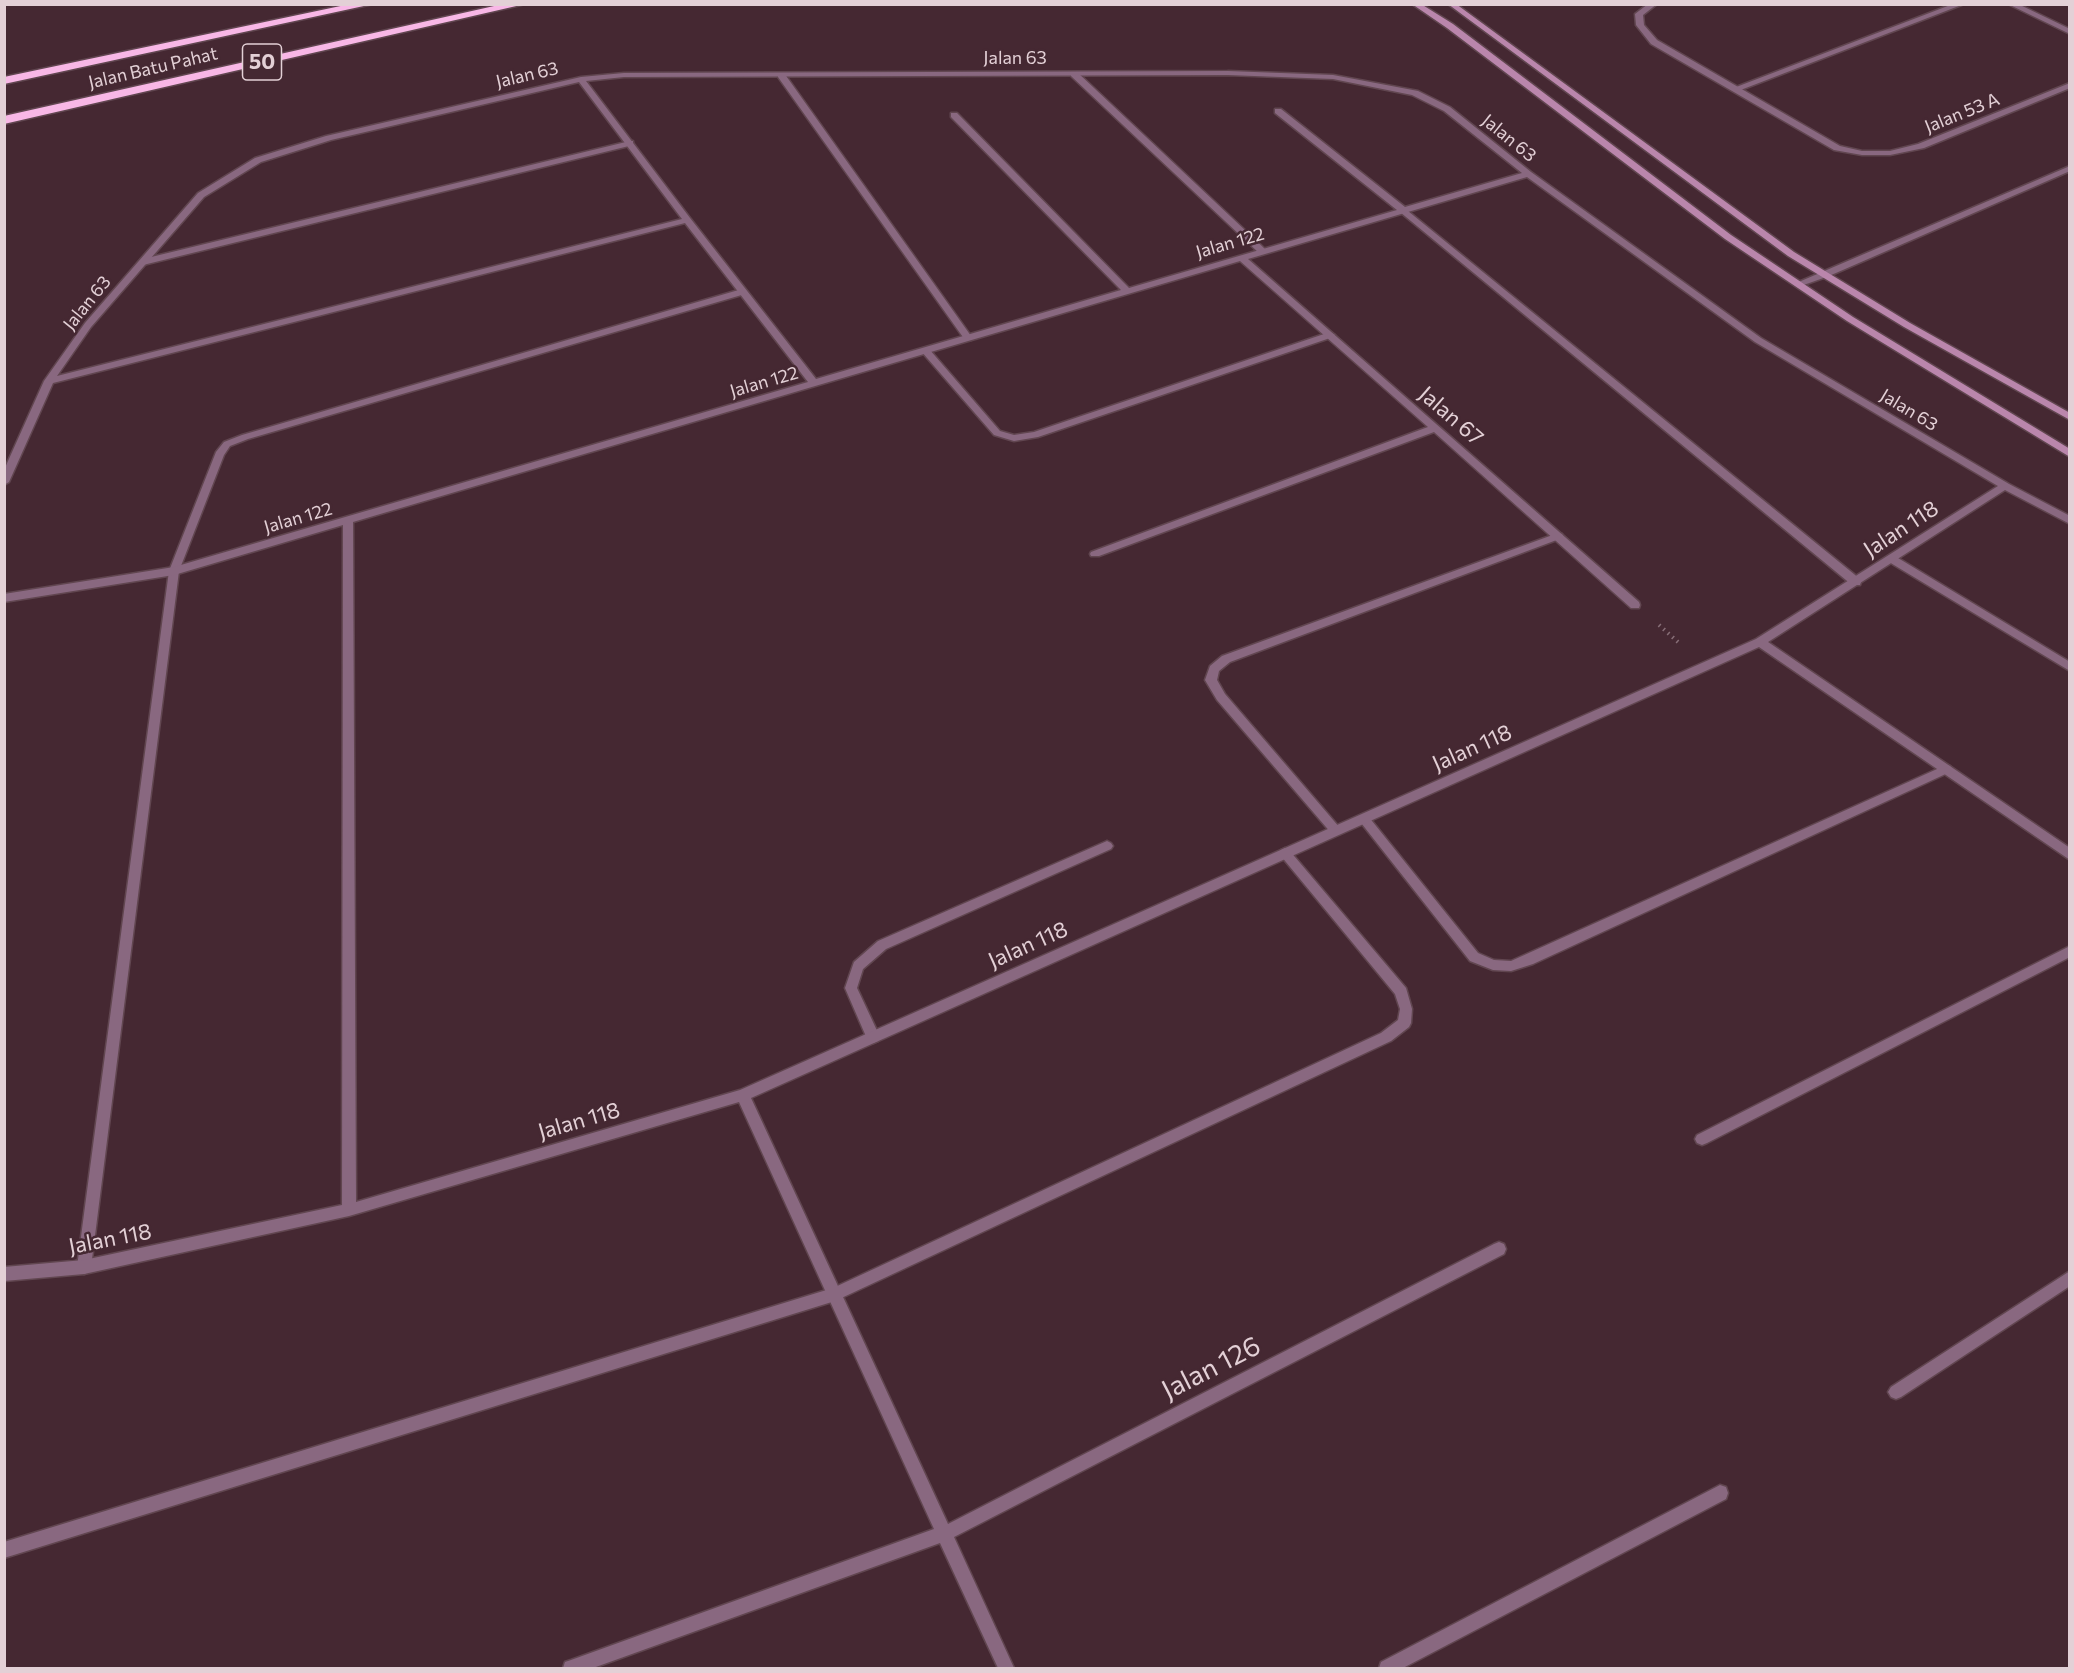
<!DOCTYPE html>
<style>
body{margin:0}
#map{position:relative;width:2074px;height:1673px;overflow:hidden;background:#452832;font-family:Commissioner,sans-serif}
canvas{display:block}
.frame{position:absolute;inset:0;border:6px solid #e3d0d6;pointer-events:none}
</style>
<div id="map">
<canvas width="2074" height="1673"></canvas>
<div class="frame"></div>
</div>
<script>
const ctx = document.querySelector('canvas').getContext('2d');
ctx.lineJoin = 'round';
const toPath = rows => new Path2D(rows.map(r => 'M' + r).join(''));
function trace(path, color, width, dash) { ctx.strokeStyle = color; ctx.lineWidth = width; ctx.lineCap = dash ? 'butt' : 'round'; ctx.setLineDash(dash || []); ctx.stroke(path); }
function paint(path, color) { ctx.fillStyle = color; ctx.fill(path, 'evenodd'); }
function write(font, color, halo, rows, align = 'center') {
  ctx.font = font + ' Commissioner,sans-serif'; ctx.lineWidth = 5; ctx.setLineDash([]); ctx.textBaseline = 'middle'; ctx.strokeStyle = halo; ctx.fillStyle = color; for (const [text, x, y, turn = 0] of rows) {
    ctx.save(); ctx.translate(x, y); ctx.rotate((+turn || 0) * Math.PI / 180); ctx.textAlign = isNaN(turn) ? turn : align; if (halo) ctx.strokeText(text, 0, 0); ctx.fillText(text, 0, 0); ctx.restore();
  }
}
const lane = toPath([
 [1953,4,1964,4,1738,91,1731,89,1953,4],
 [2008,4,2018,4,2070,29,2070,34,2008,4],
 [1071,72,1077,72,1265,249,1265,253,1259,253,1071,76,1071,72],
 [778,73,784,73,971,336,971,340,965,340,778,77,778,73],
 [630,141,633,141,633,145,143,265,139,262,143,259,630,141],
 [1403,207,1860,579,1861,582,1860,585,1852,585,1400,212,1399,210,1403,207],
 [742,289,747,292,745,294,248,439,230,446,224,455,179,571,91,1267,89,1272,84,1274,79,1272,77,1267,169,571,216,452,224,442,242,435,742,289],
 [1330,332,1335,335,1333,337,1038,437,1014,441,994,435,921,351,926,348,929,349,1000,431,1014,435,1034,432,1330,332],
 [1558,533,1562,534,1563,536,1562,538,1230,662,1219,671,1217,680,1225,694,1340,828,1342,831,1340,834,1332,834,1217,700,1205,680,1210,666,1222,656,1558,533],
 [1893,555,2070,662,2070,671,1889,562,1888,559,1889,556,1893,555],
 [1946,765,1950,766,1952,769,1950,772,1533,964,1511,971,1493,970,1470,961,1358,819,1360,816,1364,814,1368,816,1478,953,1494,960,1511,961,1946,765],
 [1107,841,1111,843,1113,846,1111,849,886,949,863,969,857,988,880,1037,878,1041,873,1043,868,1041,845,988,854,962,878,941,1107,841],
 [1285,848,1289,850,1406,988,1412,1009,1411,1023,1409,1027,1391,1041,835,1301,4,1558,4,1542,833,1288,1381,1033,1398,1020,1400,1009,1395,994,1281,856,1279,853,1281,850,1285,848],
 [2070,1271,2070,1286,1901,1397,1896,1399,1891,1397,1888,1392,1891,1387,2070,1271],
 [1720,1485,1726,1487,1728,1493,1726,1499,1403,1668,1379,1668,1381,1662,1720,1485]
]);
const street = toPath([
 [1648,4,1657,4,1643,15,1644,25,1657,40,1840,146,1862,151,1890,151,1918,144,2070,83,2070,88,1924,148,1890,155,1862,155,1834,150,1651,44,1636,25,1635,14,1648,4],
 [1228,71,1333,75,1418,91,1450,107,1531,172,1761,338,2009,484,2070,516,2070,524,2005,490,1768,642,2070,848,2070,860,1759,647,751,1098,948,1524,1494,1244,1499,1242,1504,1244,1506,1249,1504,1254,954,1537,1014,1668,998,1668,940,1543,593,1668,563,1668,565,1662,571,1660,934,1529,739,1102,349,1216,84,1274,4,1281,4,1267,84,1260,342,1205,343,525,174,575,4,602,4,594,174,567,808,382,685,223,53,383,9,482,4,485,4,470,44,381,85,323,198,193,255,158,326,136,581,77,624,73,1228,71],
 [1228,75,1333,79,1412,95,1444,111,1522,173,1405,207,1281,109,1275,109,1275,113,1397,210,1129,288,957,113,951,113,951,117,1121,290,816,379,690,218,586,81,624,77,1228,75],
 [579,82,682,219,57,376,91,327,204,197,261,162,331,140,579,82],
 [1527,177,1755,342,1998,486,1756,639,740,1090,356,1202,353,522,1240,261,1428,427,1091,552,1090,554,1091,556,1099,556,1434,432,1631,608,1639,608,1640,605,1639,602,1248,259,1527,177],
 [2070,166,2070,171,1829,276,1798,287,1794,284,2070,166],
 [2070,946,2070,957,1707,1143,1702,1145,1697,1143,1695,1139,1697,1135,2070,946]
]);
const secondary = toPath([
 [1412,4,1421,4,1453,24,1731,235,1853,317,2070,449,2070,457,1847,321,1725,239,1447,28,1412,4],
 [1448,4,1456,4,1794,252,1910,323,2070,413,2070,420,1904,327,1788,256,1448,4]
]);
const highway = toPath([
 [350,4,373,4,4,84,4,77,350,4],
 [503,4,525,4,4,124,4,116,503,4]
]);
trace(lane, '#614650', 3);
trace(street, '#614650', 3);
trace(secondary, '#614650', 3);
trace(highway, '#614650', 3);
trace(toPath([
 [1659,625,1678,642]
]), '#876e77', 4, [1.5, 4.5]);
paint(lane, '#896880');
paint(street, '#896880');
paint(secondary, '#ba86ac');
paint(highway, '#f8b7e6');
write('18px', '#e3d0d6', '#452832', [
 ["Jalan 63",1015,58],
 ["Jalan Batu Pahat",153,68,-13],
 ["Jalan 63",527,75,-13],
 ["Jalan 53 A",1962,113,-22],
 ["Jalan 63",1509,138,39],
 ["Jalan 122",1230,243,-16],
 ["Jalan 63",87,303,-51],
 ["Jalan 122",764,382,-16],
 ["Jalan 63",1909,410,31],
 ["Jalan 122",298,518,-16]
]);
for (const [x, y, w] of [
 [262,62,39]
]) { const box = new Path2D(); box.roundRect(x - w / 2, y - 18, w, 36, 4.5); ctx.fillStyle = '#452832'; ctx.fill(box); trace(box, '#e3d0d6', 1.5); }
write('bold 21px', '#e3d0d6', null, [
 ["50",262,62]
]);
write('22px', '#e3d0d6', '#452832', [
 ["Jalan 67",1451,416,41],
 ["Jalan 118",1901,529,-33],
 ["Jalan 118",1472,748,-24],
 ["Jalan 118",1028,945,-24],
 ["Jalan 118",579,1121,-16],
 ["Jalan 118",110,1239,-11]
]);
write('27px', '#e3d0d6', '#452832', [
 ["Jalan 126",1211,1368,-27]
]);
</script>
